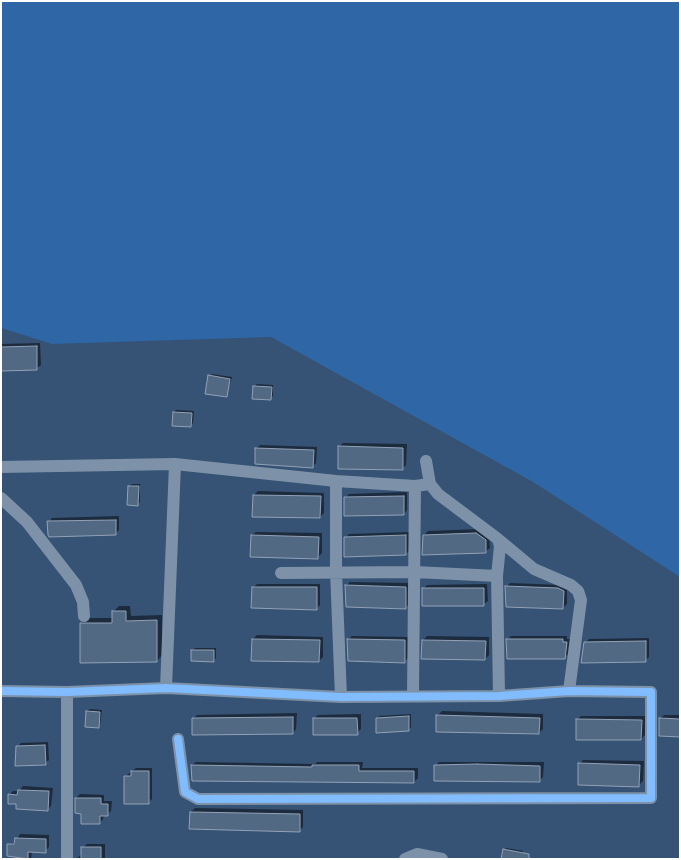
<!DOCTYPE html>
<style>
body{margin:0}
#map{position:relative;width:681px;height:860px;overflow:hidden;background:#365274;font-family:"DejaVu Sans",sans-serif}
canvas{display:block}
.frame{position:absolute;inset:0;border:2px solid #fff;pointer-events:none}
</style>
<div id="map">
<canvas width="681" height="860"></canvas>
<div class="frame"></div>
</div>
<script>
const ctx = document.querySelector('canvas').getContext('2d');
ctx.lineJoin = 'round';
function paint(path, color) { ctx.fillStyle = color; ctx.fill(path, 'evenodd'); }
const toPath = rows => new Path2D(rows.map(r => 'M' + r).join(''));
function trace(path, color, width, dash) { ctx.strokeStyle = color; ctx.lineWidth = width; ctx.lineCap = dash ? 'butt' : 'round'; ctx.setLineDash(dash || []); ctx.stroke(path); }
paint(toPath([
 [1,1,680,1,680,577,533,482,271,337,52,344,1,328]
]), '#2f66a5');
paint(toPath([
 [40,343,41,365,37,368,1,370,1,344],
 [212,374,232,377,226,396,209,376],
 [257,384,273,385,273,396,270,398,254,387],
 [176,410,194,411,193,423,190,426,174,412],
 [343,443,407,444,406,465,402,469,339,447],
 [260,445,317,447,316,463,312,467,256,449],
 [132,484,140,484,140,502,137,505,129,487],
 [258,491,324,493,324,513,320,517,254,495],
 [407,492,407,510,404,514,345,498,349,494],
 [119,516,119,530,115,534,49,522,52,518],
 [480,529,489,536,490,548,486,551,424,535,428,531],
 [256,532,322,533,322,553,318,557,252,535],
 [410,532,410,550,406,554,345,538,349,534],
 [350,582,409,583,409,604,405,608,346,586],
 [510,583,562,585,567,587,567,604,563,608,507,587],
 [257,584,320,584,320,605,316,609,253,588],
 [487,584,488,601,484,604,423,589,427,585],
 [119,606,130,606,131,616,162,615,162,655,157,661,81,624,86,618,113,618,113,612],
 [257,635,323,637,323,657,319,661,253,639],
 [352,636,409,637,409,657,405,661,348,640],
 [427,636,489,637,489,655,485,659,423,640],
 [511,636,567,636,567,639,570,639,568,654,564,658,507,640],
 [649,638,649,657,645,661,585,643,589,639],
 [195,648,216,648,216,658,214,661,193,650],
 [90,709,102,710,100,725,98,727,87,711],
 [442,711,543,714,543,729,539,733,438,715],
 [297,713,296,729,293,733,193,719,197,715],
 [361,714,361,729,357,733,314,719,318,715],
 [411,714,411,727,409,730,377,718,379,716],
 [664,715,680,715,680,736,660,719],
 [581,716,645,716,645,735,641,739,577,720],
 [48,742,49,760,45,763,17,747,21,743],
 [583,760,644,761,643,781,639,785,580,764],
 [196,762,315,764,317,762,363,762,362,768,418,768,418,778,414,782,192,765],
 [439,762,544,762,543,777,539,781,435,766],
 [136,768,152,768,152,799,148,803,126,776],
 [23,786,53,788,51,806,47,810,18,803,10,794,13,791,19,791],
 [80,794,104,795,104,801,112,801,111,811,107,815,104,815,103,819,100,823,83,812,76,798],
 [195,808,303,810,303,827,299,831,191,812],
 [20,834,49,835,49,847,45,851,32,851,31,859,20,859,20,855,9,845,16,841],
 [87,844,105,844,105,859,76,859,83,853,83,848],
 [506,848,523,851,522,858,504,850]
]), '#0007');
const building = toPath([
 [37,346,37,370,1,371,1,347,37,346],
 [208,375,230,379,227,397,205,394,208,375],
 [253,386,272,387,271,400,252,399,253,386],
 [173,412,192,413,191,427,172,426,173,412],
 [338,446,403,448,403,470,338,469,338,446],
 [255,448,314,450,313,468,255,464,255,448],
 [128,486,139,486,138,506,127,505,128,486],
 [253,495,321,496,320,518,252,517,253,495],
 [404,496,404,515,344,516,344,497,404,496],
 [116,520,116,535,49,537,48,535,47,521,116,520],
 [476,533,486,540,486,553,422,555,423,535,476,533],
 [251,535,319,537,318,559,250,557,251,535],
 [406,535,406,555,344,557,344,537,406,535],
 [345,585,406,587,406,609,346,607,345,585],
 [505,586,558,588,564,591,563,609,506,607,505,586],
 [252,587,317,587,317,610,251,608,252,587],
 [422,588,484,588,484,606,422,606,422,588],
 [112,611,126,611,126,621,157,620,157,662,80,663,80,623,112,623,112,611],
 [252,639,320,640,319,662,251,661,252,639],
 [347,639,405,640,405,663,348,661,347,639],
 [506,639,563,639,563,642,567,642,565,659,507,659,506,639],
 [422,640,486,641,485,660,421,659,422,640],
 [646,641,646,662,581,663,584,642,646,641],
 [191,650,214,650,214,662,191,661,191,650],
 [86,711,100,712,99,728,85,727,86,711],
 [436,715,540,718,539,734,436,732,436,715],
 [409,716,409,731,376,733,376,718,409,716],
 [293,717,293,734,192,735,192,718,293,717],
 [313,718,357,718,358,735,313,735,313,718],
 [659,718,680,719,680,737,659,736,659,718],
 [576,719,642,720,641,740,576,740,576,719],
 [45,745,46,765,15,766,16,746,45,745],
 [578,763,640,765,639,787,578,785,578,763],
 [477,764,540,766,540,782,434,781,434,765,477,764],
 [191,765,312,767,312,765,359,765,359,771,414,771,414,783,192,781,191,765],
 [131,771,149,771,149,804,124,804,124,776,131,776,131,771],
 [18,790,49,791,48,811,16,809,16,804,8,804,8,794,17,795,18,790],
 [75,798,101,798,101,804,108,804,108,816,100,816,100,824,81,824,81,814,75,813,75,798],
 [190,812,300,814,300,832,189,829,190,812],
 [15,838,46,839,46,853,28,852,28,859,7,856,7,844,14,844,15,838],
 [81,847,101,847,101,859,81,859,81,847],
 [503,849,529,854,529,859,501,859,503,849]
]);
paint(building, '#526984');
trace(building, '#92a2b6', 1);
trace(toPath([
 [426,461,430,484,438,494,498,539,500,546,497,576,499,696],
 [1,467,175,464,336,481,415,486,430,484],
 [336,481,336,571,341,697],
 [1,498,27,522,76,585,83,602,84,616],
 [498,539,534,569,571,585,578,591,581,600,569,691],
 [281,573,415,572,497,576],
 [166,688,175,464],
 [1,691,67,692,166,688,341,697,499,696,569,691,651,692,651,798,198,799,185,792,178,739],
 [67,692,67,859],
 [413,695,415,486],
 [405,859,417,854,442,859]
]), '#7d92a8', 12);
trace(toPath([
 [1,691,67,692,166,688,341,697,499,696,569,691,651,692,651,798,198,799,185,792,178,739]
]), '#80bcff', 8);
</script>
